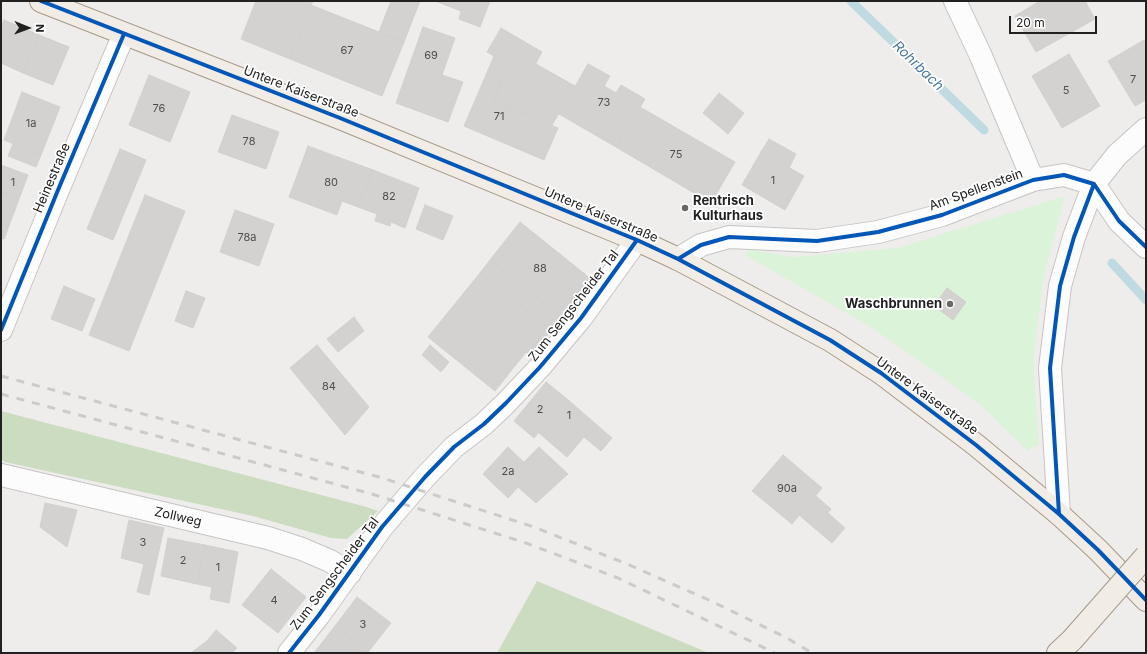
<!DOCTYPE html>
<meta charset="utf-8">
<style>
body{margin:0}
#map{position:relative;width:1147px;height:654px;overflow:hidden;background:#efedeb;font-family:Inter,sans-serif}
canvas{display:block}
.frame{position:absolute;inset:0;border:2px solid #212121;pointer-events:none}
.north{position:absolute;left:8px;top:8px;width:40px;height:40px;-webkit-text-stroke:3px #fff;paint-order:stroke;rotate:91deg;font-size:11px;font-weight:700;line-height:16px;text-align:center;color:#212121}
.north::after{content:'';display:block;margin:auto;width:14px;height:18px;background:#212121;clip-path:polygon(50% 0,100% 100%,50% 72%,0 100%)}
.scale{position:absolute;left:1009px;top:16px;width:88px;height:18px;box-sizing:border-box;border:2px solid #212121;border-top:0;padding-left:5px;font-size:12px;line-height:14px;white-space:nowrap;color:#212121;-webkit-text-stroke:3px #fff;paint-order:stroke}
</style>
<div id="map">
<canvas width="1147" height="654"></canvas>
<div class="frame"></div>
<div class="north">N</div>
<div class="scale">20 m</div>
</div>
<script>
const ctx = document.querySelector('canvas').getContext('2d');
ctx.lineJoin = 'round';
function paint(path, color) { ctx.fillStyle = color; ctx.fill(path, 'evenodd'); }
const toPath = rows => new Path2D(rows.map(r => 'M' + r).join(''));
function trace(path, color, width, dash) { ctx.strokeStyle = color; ctx.lineWidth = width; ctx.lineCap = dash ? 'butt' : 'round'; ctx.setLineDash(dash || []); ctx.stroke(path); }
function write(font, color, halo, rows, align = 'center') {
  ctx.font = font + ' Inter,sans-serif'; ctx.lineWidth = 3.5; ctx.setLineDash([]); ctx.textBaseline = 'middle'; ctx.strokeStyle = halo; ctx.fillStyle = color; for (const [text, x, y, turn = 0] of rows) {
    ctx.save(); ctx.translate(x, y); ctx.rotate((+turn || 0) * Math.PI / 180); ctx.textAlign = isNaN(turn) ? turn : align; if (halo) ctx.strokeText(text, 0, 0); ctx.fillText(text, 0, 0); ctx.restore();
  }
}
paint(toPath([
 [1,411,367,507,378,511,347,539,331,538,253,516,5,462,1,459],
 [537,581,709,653,497,653]
]), '#ccdcc1');
paint(toPath([
 [1065,196,1043,280,1033,360,1039,445,1027,450,977,402,871,327,745,255,749,250,795,257,898,248]
]), '#daf3d9');
trace(toPath([
 [851,1,984,130],
 [1112,263,1146,300]
]), '#bfdbe1', 9);
const building = toPath([
 [256,1,313,1,290,59,241,39,256,1],
 [391,1,420,1,404,42,379,32,391,1],
 [435,1,490,1,480,27,459,19,461,11,435,1],
 [1040,1,1085,1,1095,19,1036,52,1015,16,1040,1],
 [311,5,404,42,382,96,290,59,311,5],
 [4,20,39,35,23,73,1,63,1,27,4,20],
 [423,27,455,38,442,75,463,82,448,122,396,103,423,27],
 [501,28,542,52,529,76,487,52,501,28],
 [39,35,69,47,53,85,23,73,39,35],
 [1144,40,1146,43,1146,100,1135,106,1108,61,1144,40],
 [1069,54,1100,106,1062,128,1032,76,1069,54],
 [494,56,529,76,509,108,493,101,501,81,486,75,494,56],
 [536,64,575,86,552,125,509,108,536,64],
 [588,64,610,76,604,86,616,93,621,85,645,99,616,147,559,114,588,64],
 [149,75,190,92,170,142,129,125,149,75],
 [486,75,501,81,493,101,558,128,544,160,464,126,486,75],
 [22,92,60,107,41,155,4,140,22,92],
 [719,93,744,113,728,134,703,113,719,93],
 [640,107,735,162,711,203,616,147,640,107],
 [232,115,279,132,266,169,218,152,232,115],
 [769,139,796,154,789,168,761,152,769,139],
 [13,144,41,155,36,167,8,156,13,144],
 [308,146,373,170,358,207,342,201,337,215,289,197,308,146],
 [120,149,146,160,113,240,87,229,120,149],
 [761,152,804,176,785,210,742,185,761,152],
 [1,165,28,175,19,199,1,192,1,165],
 [373,170,419,188,405,228,391,222,390,226,375,221,377,214,358,207,373,170],
 [1,192,19,199,4,239,1,238,1,192],
 [145,195,185,211,129,351,89,335,145,195],
 [425,205,453,216,443,240,416,229,425,205],
 [235,210,274,224,259,266,220,252,235,210],
 [520,222,591,279,562,317,490,260,520,222],
 [490,260,562,317,552,330,480,273,490,260],
 [480,273,552,330,531,356,526,352,495,391,428,337,480,273],
 [64,286,95,299,82,331,51,319,64,286],
 [947,288,966,302,953,320,934,306,947,288],
 [186,291,205,298,193,328,175,321,186,291],
 [354,317,364,331,338,352,327,339,354,317],
 [317,345,369,407,345,435,290,368,317,345],
 [430,345,449,362,441,372,422,355,430,345],
 [546,382,567,399,534,438,514,421,546,382],
 [567,399,612,438,601,451,584,437,567,457,539,433,567,399],
 [508,447,533,471,508,498,483,474,508,447],
 [539,447,568,474,536,503,518,487,533,471,524,462,539,447],
 [783,455,822,488,792,524,752,491,783,455],
 [816,496,831,509,828,513,845,528,832,543,799,515,816,496],
 [45,503,77,510,67,547,40,527,45,503],
 [129,520,164,528,149,595,137,592,144,564,121,558,129,520],
 [168,538,205,545,197,584,161,576,168,538],
 [205,545,238,552,229,603,210,599,212,587,197,584,205,545],
 [271,569,306,597,278,633,242,605,271,569],
 [357,597,391,623,368,652,335,626,357,597],
 [335,626,368,652,368,653,314,653,335,626],
 [216,630,237,648,232,653,216,653,207,641,216,630],
 [207,641,216,653,191,653,207,641]
]);
paint(building, '#d4d2d0');
trace(building, '#d2cfcc', 1);
const minor = toPath([
 [955,1,980,54,1033,180],
 [1094,184,1119,221,1146,247],
 [678,259,701,245,729,237,817,241,878,232,942,215,1033,180,1064,175,1094,184],
 [1,330,58,190,124,34],
 [1,475,268,538,302,549,330,561,350,573],
 [1059,514,1050,368,1060,286,1074,237,1094,184,1117,155,1146,129],
 [289,653,319,615,382,527,425,477,454,447,484,424,506,403,540,367,581,318,637,240]
]);
const major = toPath([
 [41,1,340,118,637,240,678,259,830,340,881,373,976,445,1059,514,1098,550,1146,600],
 [1058,653,1072,640]
]);
trace(minor, '#c6c5c4', 24);
trace(major, '#a59a87', 24);
trace(minor, '#fdfcfc', 22);
trace(major, '#f2ece7', 22);
trace(toPath([
 [1,376,379,477,534,527,627,564,711,601,787,638,812,653],
 [1,394,372,494,526,543,618,578,775,653]
]), '#cbcbcb', 3, [8, 8]);
const majorBridge = toPath([
 [1072,640,1146,556]
]);
trace(majorBridge, '#a59a87', 24, []);
trace(majorBridge, '#f2ece7', 22);
trace(toPath([
 [41,1,340,118,637,240,678,259,830,340,881,373,976,445,1059,514,1098,550,1146,600],
 [1094,184,1119,221,1146,247],
 [678,259,701,245,729,237,817,241,878,232,942,215,1033,180,1064,175,1094,184],
 [1,330,58,190,124,34],
 [1059,514,1050,368,1060,286,1074,237,1094,184],
 [289,653,319,615,382,527,425,477,454,447,484,424,506,403,540,367,581,318,637,240]
]), '#0057b8', 4);
for (const [x, y, r, color] of [
 [685,208,4,"#696868"],
 [950,304,4,"#696868"]
]) { const dot = new Path2D(); dot.arc(x, y, r, 0, 2 * Math.PI); ctx.fillStyle = color; ctx.fill(dot); trace(dot, '#fff', 1.5); }
write('11px', '#4e4d4d', null, [
 ["67",347,51],
 ["69",431,56],
 ["7",1133,80],
 ["5",1066,91],
 ["73",604,103],
 ["76",159,109],
 ["71",499,117],
 ["1a",31,124],
 ["78",249,142],
 ["75",676,155],
 ["1",773,181],
 ["1",13,183],
 ["80",331,183],
 ["82",389,197],
 ["78a",247,238],
 ["88",540,269],
 ["84",329,387],
 ["2",540,410],
 ["1",569,416],
 ["2a",508,472],
 ["90a",787,489],
 ["3",143,543],
 ["2",183,561],
 ["1",218,568],
 ["4",274,601],
 ["3",363,625]
]);
write('13px', '#212121', '#fff', [
 ["Untere Kaiserstraße",301,92,21],
 ["Heinestraße",52,178,-67],
 ["Am Spellenstein",976,190,-20],
 ["Untere Kaiserstraße",601,215,23],
 ["Zum Sengscheider Tal",574,306,-52],
 ["Untere Kaiserstraße",927,396,36],
 ["Zollweg",178,517,13],
 ["Zum Sengscheider Tal",335,574,-53]
]);
write('bold 13px', '#212121', '#fff', [
 ["Rentrisch",693,201],
 ["Kulturhaus",693,216],
 ["Waschbrunnen",942,304,"right"]
], 'left');
write('italic 14px', '#4a779f', '#fff', [
 ["Rohrbach",918,66,44]
]);
</script>
